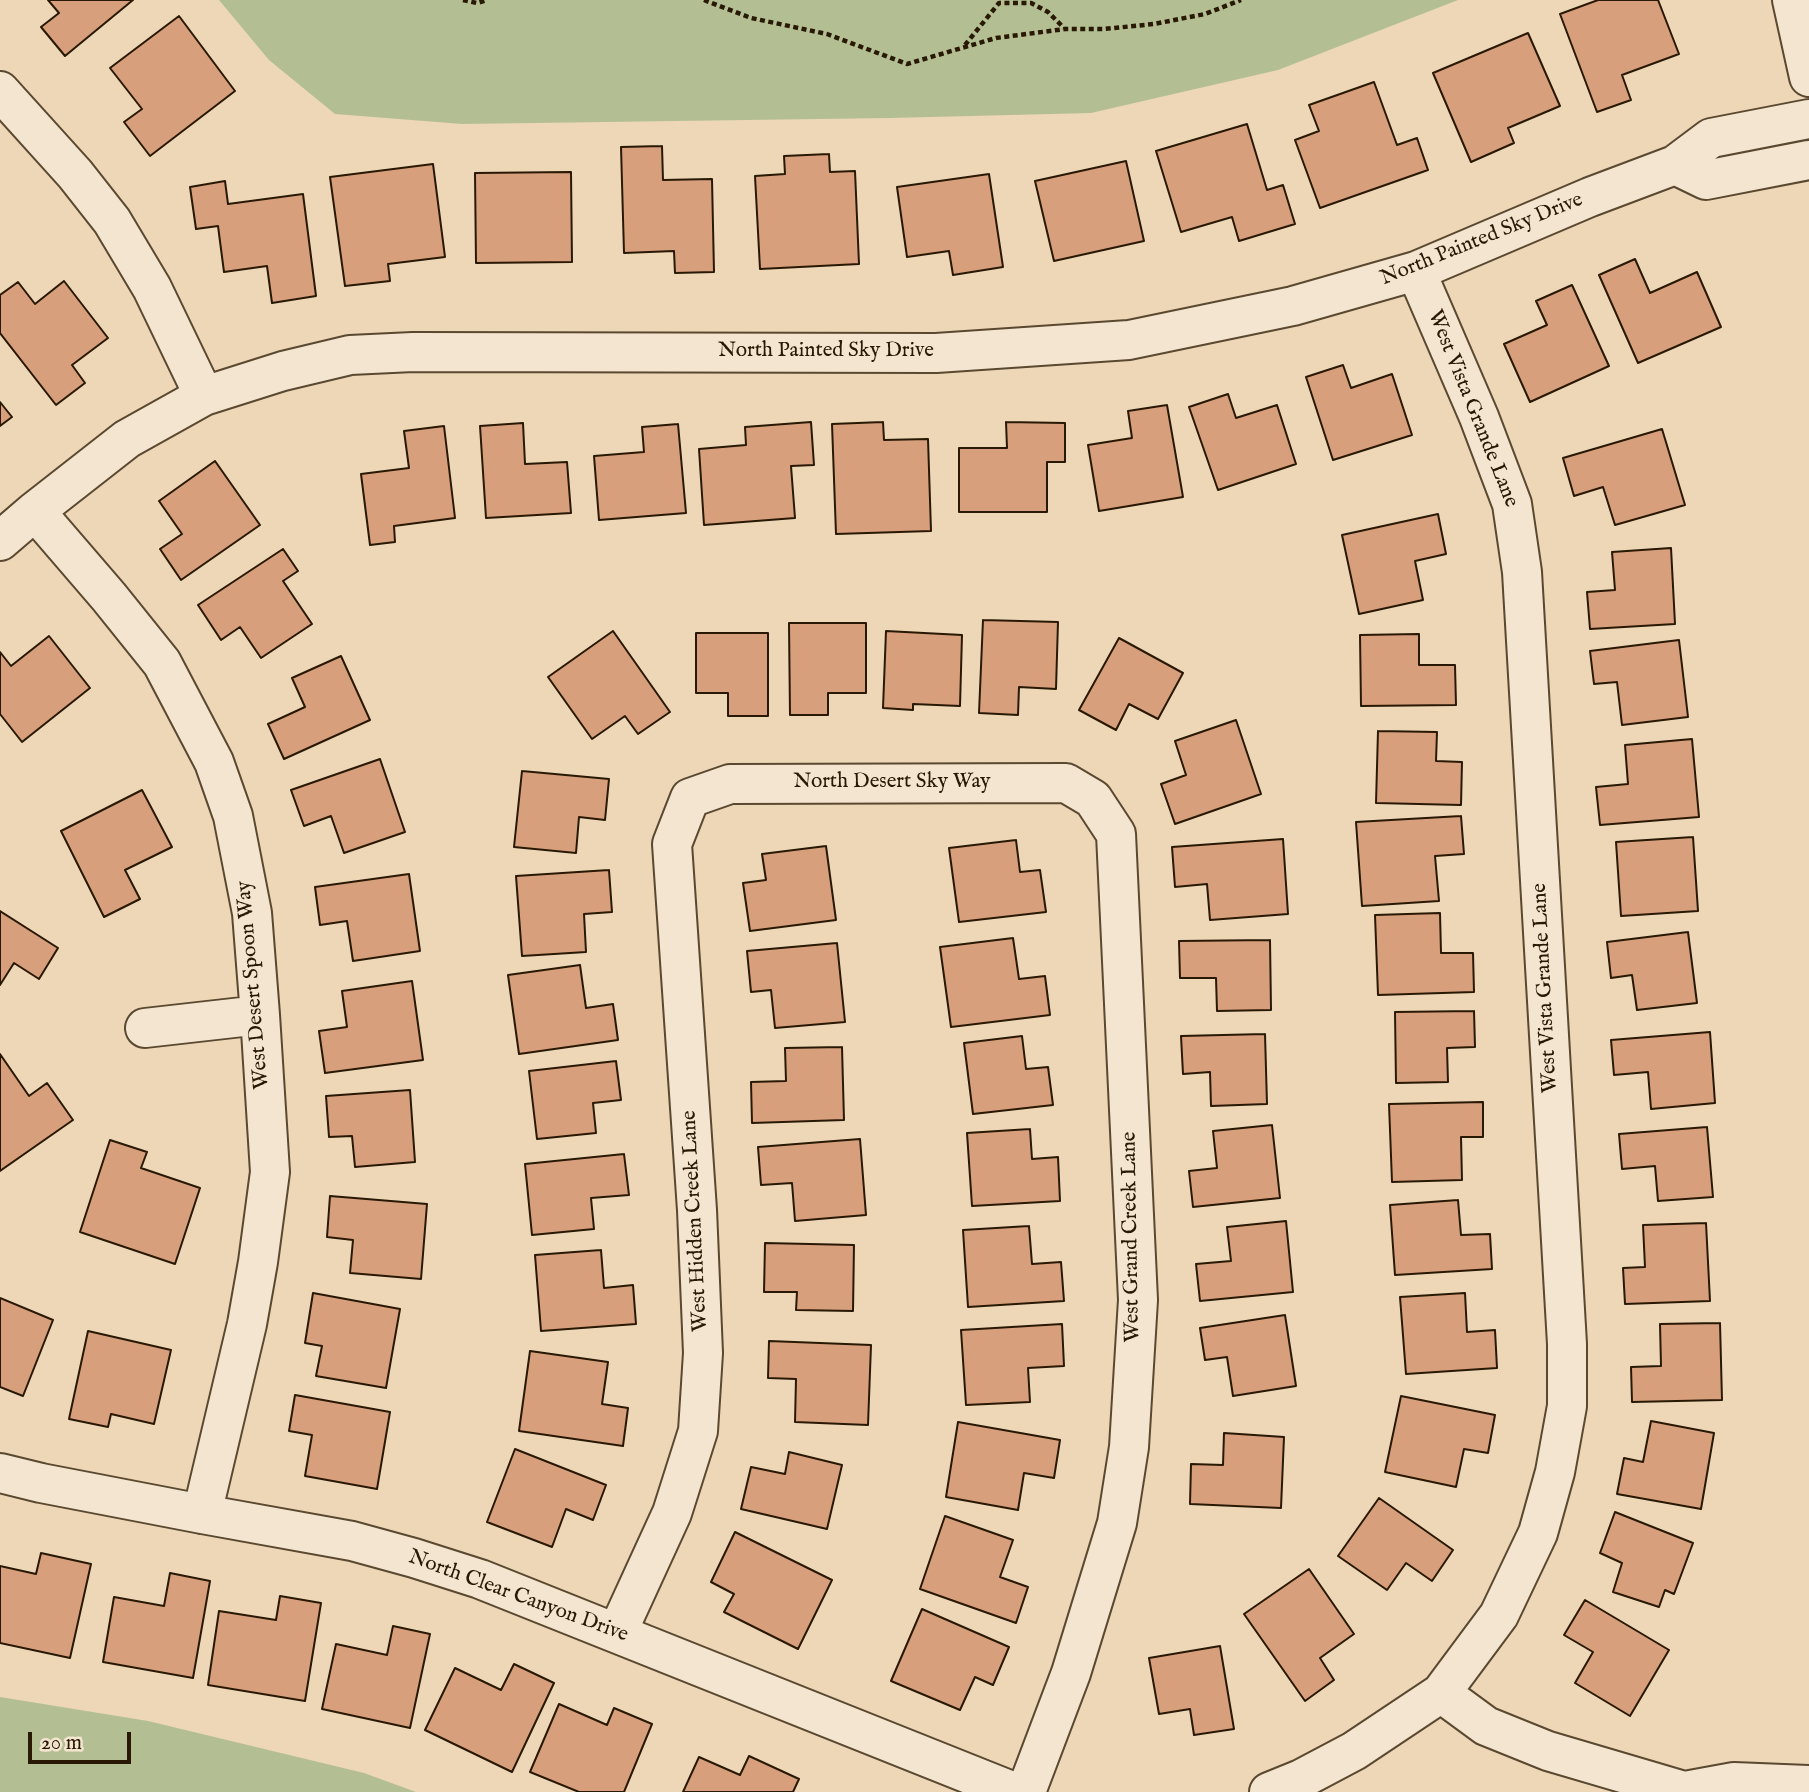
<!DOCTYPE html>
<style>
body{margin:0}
#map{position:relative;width:1809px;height:1792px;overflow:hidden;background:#edd7b6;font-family:"IM FELL English",serif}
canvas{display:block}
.scale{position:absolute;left:28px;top:1732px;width:103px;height:32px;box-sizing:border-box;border:4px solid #291904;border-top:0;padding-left:9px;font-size:21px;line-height:24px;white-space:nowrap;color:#291904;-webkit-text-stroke:5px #f3e5d0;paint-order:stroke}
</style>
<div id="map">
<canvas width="1809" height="1792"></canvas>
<div class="scale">20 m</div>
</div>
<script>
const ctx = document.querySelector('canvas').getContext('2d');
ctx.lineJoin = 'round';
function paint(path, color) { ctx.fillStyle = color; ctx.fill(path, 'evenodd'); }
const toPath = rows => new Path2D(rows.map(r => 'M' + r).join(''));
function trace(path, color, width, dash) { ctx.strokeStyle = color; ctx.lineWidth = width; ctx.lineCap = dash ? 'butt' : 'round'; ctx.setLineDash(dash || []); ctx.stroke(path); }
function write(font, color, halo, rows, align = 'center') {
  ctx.font = font + ' "IM FELL English",serif'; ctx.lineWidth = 5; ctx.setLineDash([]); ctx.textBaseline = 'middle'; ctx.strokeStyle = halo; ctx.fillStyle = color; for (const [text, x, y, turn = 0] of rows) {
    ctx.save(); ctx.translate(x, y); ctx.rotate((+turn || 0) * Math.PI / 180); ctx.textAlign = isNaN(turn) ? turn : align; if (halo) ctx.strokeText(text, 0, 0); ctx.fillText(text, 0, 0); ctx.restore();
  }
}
paint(toPath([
 [219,0,1458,0,1278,70,1091,113,890,118,462,124,335,114,269,60],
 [0,1697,148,1721,364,1773,416,1792,0,1792]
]), '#b3bf92');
const building = toPath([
 [48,0,133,0,65,56,41,27,59,13,48,0],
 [1598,0,1658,0,1679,54,1622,75,1631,100,1597,112,1560,14,1598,0],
 [179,16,235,91,150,156,124,122,142,109,110,68,179,16],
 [1528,33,1560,106,1508,128,1514,143,1471,162,1433,73,1528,33],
 [1374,82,1397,145,1417,138,1428,170,1320,208,1295,140,1319,131,1309,105,1374,82],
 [1247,124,1267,190,1283,185,1295,224,1239,241,1232,217,1181,232,1156,151,1247,124],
 [662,146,663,180,712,179,714,272,675,273,674,251,624,253,621,147,662,146],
 [829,154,830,172,855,171,859,264,760,269,755,176,785,174,784,156,829,154],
 [1126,161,1144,241,1054,261,1035,181,1126,161],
 [433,164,445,257,388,264,390,281,345,286,330,177,433,164],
 [571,172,572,262,476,263,475,173,571,172],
 [989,174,1003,267,953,275,949,251,907,257,897,187,989,174],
 [225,181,228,204,303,194,316,296,272,303,267,266,224,272,218,226,196,229,190,187,225,181],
 [1635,259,1650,293,1697,272,1721,327,1638,363,1599,275,1635,259],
 [64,281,108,338,72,365,85,383,56,405,0,333,0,295,18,282,35,304,64,281],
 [1572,285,1609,366,1530,402,1504,344,1547,325,1536,301,1572,285],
 [1343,365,1351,388,1392,374,1412,435,1333,460,1306,377,1343,365],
 [1228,394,1236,418,1277,405,1296,464,1218,490,1189,407,1228,394],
 [0,402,12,417,0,426,0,402],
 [1167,405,1183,497,1099,511,1088,445,1132,438,1128,411,1167,405],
 [811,422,814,465,791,466,795,518,704,525,699,449,746,445,745,427,811,422],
 [883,422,884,440,928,439,931,531,836,534,832,424,883,422],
 [1006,422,1065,423,1065,462,1047,462,1047,512,959,512,959,448,1007,448,1006,422],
 [523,423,525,464,567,462,571,513,486,518,480,426,523,423],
 [678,424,686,513,599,520,594,456,644,452,642,427,678,424],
 [444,426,455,518,394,526,395,542,370,545,361,474,409,468,404,431,444,426],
 [1662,429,1685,505,1615,525,1603,487,1574,496,1563,458,1662,429],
 [215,461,260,525,181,580,160,549,182,534,159,501,215,461],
 [1438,514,1446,554,1415,561,1423,600,1359,614,1342,535,1438,514],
 [1671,548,1675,624,1590,629,1587,592,1615,590,1612,552,1671,548],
 [283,549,298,571,283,581,312,624,261,658,240,627,221,640,198,605,283,549],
 [983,620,1058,622,1056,689,1019,687,1018,715,979,713,983,620],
 [789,623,866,623,866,693,828,693,828,715,790,715,789,623],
 [613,631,670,712,638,734,625,716,592,739,548,677,613,631],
 [886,631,962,635,960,706,913,704,913,710,883,708,886,631],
 [696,633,768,633,768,716,728,716,728,693,696,693,696,633],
 [1419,634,1419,665,1455,665,1456,705,1361,706,1360,635,1419,634],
 [49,636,90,688,22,742,0,714,0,652,11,666,49,636],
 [1119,638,1183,673,1158,719,1129,704,1116,730,1079,710,1119,638],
 [1679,640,1688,717,1622,725,1617,682,1594,684,1590,651,1679,640],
 [341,656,370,720,284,759,268,724,305,707,292,678,341,656],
 [1236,720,1261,794,1175,824,1161,784,1186,775,1175,741,1236,720],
 [1378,731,1437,732,1436,761,1462,762,1461,805,1376,803,1378,731],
 [1692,739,1699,817,1600,825,1596,787,1628,784,1625,745,1692,739],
 [380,759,405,832,344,853,331,816,304,826,291,790,380,759],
 [522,771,609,779,605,820,579,817,576,853,514,847,522,771],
 [142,790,172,847,125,870,140,899,104,917,61,831,142,790],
 [1461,816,1464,854,1435,856,1439,901,1362,906,1356,822,1461,816],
 [1693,837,1698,911,1621,916,1616,842,1693,837],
 [1283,839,1288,914,1210,920,1207,884,1175,887,1172,847,1283,839],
 [1016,840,1020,872,1040,870,1046,912,959,922,949,848,1016,840],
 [826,846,836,920,750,931,743,883,766,880,762,854,826,846],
 [609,870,612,912,584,914,586,952,522,956,516,876,609,870],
 [409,874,420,951,353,961,347,921,320,925,315,887,409,874],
 [0,911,58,948,39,979,14,963,0,985,0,911],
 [1440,913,1441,953,1473,953,1474,992,1378,995,1375,915,1440,913],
 [1688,932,1697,1003,1637,1010,1632,975,1611,978,1607,942,1688,932],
 [1013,938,1019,979,1045,976,1050,1015,951,1027,940,947,1013,938],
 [1270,940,1271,1010,1217,1011,1216,978,1180,978,1179,941,1270,940],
 [837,943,845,1022,775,1028,771,990,751,992,747,951,837,943],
 [580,965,586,1008,613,1004,618,1040,519,1054,508,975,580,965],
 [412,981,423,1060,325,1073,319,1031,347,1027,342,991,412,981],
 [1474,1011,1475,1047,1447,1048,1448,1082,1396,1083,1395,1012,1474,1011],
 [1710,1032,1715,1103,1651,1109,1648,1072,1614,1075,1611,1040,1710,1032],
 [1265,1034,1267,1104,1211,1106,1210,1072,1183,1074,1181,1036,1265,1034],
 [1022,1036,1026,1069,1048,1067,1053,1105,973,1114,964,1043,1022,1036],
 [842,1047,844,1120,752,1123,751,1082,786,1081,785,1048,842,1047],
 [0,1054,29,1096,47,1083,73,1120,0,1171,0,1054],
 [616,1061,621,1100,593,1103,596,1133,537,1139,529,1071,616,1061],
 [410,1090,415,1162,355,1167,352,1136,329,1137,326,1096,410,1090],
 [1483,1102,1483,1137,1461,1137,1462,1180,1392,1182,1389,1104,1483,1102],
 [1272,1125,1280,1198,1193,1207,1189,1171,1217,1168,1213,1131,1272,1125],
 [1707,1127,1713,1197,1658,1201,1655,1166,1622,1169,1619,1134,1707,1127],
 [1030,1129,1032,1159,1058,1157,1060,1201,972,1206,967,1133,1030,1129],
 [860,1139,866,1215,795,1221,792,1183,761,1185,758,1147,860,1139],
 [110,1140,147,1152,141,1168,200,1188,175,1264,80,1232,110,1140],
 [624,1154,629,1195,591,1198,594,1229,532,1235,525,1164,624,1154],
 [330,1196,427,1204,421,1279,350,1273,353,1240,327,1237,330,1196],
 [1458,1200,1461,1235,1490,1234,1492,1269,1395,1275,1390,1205,1458,1200],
 [1286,1221,1293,1292,1200,1301,1196,1264,1231,1261,1227,1227,1286,1221],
 [1706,1223,1710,1301,1625,1304,1623,1268,1645,1267,1643,1225,1706,1223],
 [1029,1226,1032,1264,1061,1262,1064,1301,968,1307,963,1230,1029,1226],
 [765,1243,854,1245,853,1311,796,1310,797,1292,764,1292,765,1243],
 [601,1250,604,1288,633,1285,636,1324,541,1331,535,1255,601,1250],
 [313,1293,400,1309,386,1388,316,1376,322,1346,305,1343,313,1293],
 [1465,1293,1467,1332,1495,1330,1497,1368,1406,1374,1400,1297,1465,1293],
 [0,1298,53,1320,23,1396,0,1387,0,1298],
 [1285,1315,1296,1386,1233,1396,1227,1357,1205,1360,1200,1328,1285,1315],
 [1720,1323,1722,1400,1632,1402,1631,1367,1661,1366,1660,1324,1720,1323],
 [1062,1324,1064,1366,1028,1368,1030,1402,966,1405,961,1330,1062,1324],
 [88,1331,171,1350,154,1424,111,1414,108,1427,69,1419,88,1331],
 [769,1341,871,1345,868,1425,795,1422,796,1379,768,1378,769,1341],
 [530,1351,608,1362,602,1404,628,1408,623,1446,519,1431,530,1351],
 [295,1395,390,1412,377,1489,305,1476,312,1435,289,1431,295,1395],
 [1401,1396,1495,1415,1488,1453,1464,1449,1456,1487,1385,1472,1401,1396],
 [1651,1421,1714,1433,1701,1509,1617,1494,1624,1458,1643,1462,1651,1421],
 [958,1422,1060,1440,1054,1478,1024,1473,1018,1510,946,1497,958,1422],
 [1224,1433,1284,1437,1281,1508,1190,1504,1191,1464,1223,1465,1224,1433],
 [515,1449,606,1485,593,1520,566,1509,552,1547,487,1522,515,1449],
 [789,1452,842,1465,827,1529,741,1509,751,1467,785,1474,789,1452],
 [1379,1498,1453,1550,1432,1581,1406,1563,1387,1590,1338,1556,1379,1498],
 [1615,1512,1693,1543,1674,1594,1665,1590,1659,1607,1613,1592,1622,1563,1600,1553,1615,1512],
 [945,1516,1013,1540,1000,1577,1028,1587,1016,1623,920,1589,945,1516],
 [735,1532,832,1580,798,1649,724,1612,734,1594,711,1582,735,1532],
 [41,1553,91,1564,70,1658,0,1643,0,1566,36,1574,41,1553],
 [1309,1569,1354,1634,1320,1658,1334,1680,1305,1701,1244,1614,1309,1569],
 [170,1573,210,1581,193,1678,103,1662,114,1597,164,1606,170,1573],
 [280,1596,321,1603,305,1701,208,1685,219,1611,276,1620,280,1596],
 [1585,1600,1669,1650,1630,1716,1575,1683,1593,1652,1564,1635,1585,1600],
 [922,1609,1009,1647,993,1685,975,1677,960,1710,891,1681,922,1609],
 [393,1626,430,1634,410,1728,322,1709,336,1644,387,1655,393,1626],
 [1220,1646,1234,1729,1194,1735,1190,1709,1159,1714,1149,1658,1220,1646],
 [514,1664,554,1683,512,1772,425,1730,455,1668,501,1690,514,1664],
 [559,1704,607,1725,614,1708,652,1724,624,1792,579,1792,530,1772,559,1704],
 [749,1756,799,1779,793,1792,683,1792,699,1757,740,1775,749,1756]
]);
paint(building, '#d89f7c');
trace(building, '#291904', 2);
const minor = toPath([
 [1792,0,1809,77],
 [0,91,75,174,112,221,152,288,204,396],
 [1675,165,1706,180,1809,160],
 [35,511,109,597,162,663,214,762,233,816,252,913,260,1015,270,1172,258,1262,247,1324,202,1514],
 [0,541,35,511,127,439,204,396,283,371,350,355,413,352,936,353,1129,340,1293,306,1416,271,1590,197,1675,165,1711,138,1809,119],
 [145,1028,260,1015],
 [0,1473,41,1483,202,1514,352,1541,414,1558,480,1579,1014,1792],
 [617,1633,672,1513,698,1431,703,1353,697,1210,672,844,690,798,730,784,1066,783,1093,799,1116,834,1138,1300,1129,1447,1117,1523,1071,1673,1026,1792],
 [1441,1693,1486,1726,1548,1751,1687,1792],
 [1685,1791,1734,1782,1809,1785],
 [1269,1792,1301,1779,1354,1751,1441,1693,1499,1615,1538,1533,1555,1472,1567,1406,1567,1344,1522,572,1512,504,1479,417,1416,271]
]);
trace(minor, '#5a4830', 42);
trace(toPath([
 [463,0,477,3,487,0],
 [704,0,751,18,827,34,907,64,996,38,1065,29,1104,29,1154,24,1205,14,1241,0],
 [965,45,999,3,1031,3,1048,12,1064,28]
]), '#291904', 4.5, [5, 3.5]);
trace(minor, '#f3e5d0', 38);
write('21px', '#291904', '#f3e5d0', [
 ["North Painted Sky Drive",1482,240,-22],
 ["North Painted Sky Drive",826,352],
 ["West Vista Grande Lane",1472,409,68],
 ["North Desert Sky Way",892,783],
 ["West Desert Spoon Way",254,985,-95],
 ["West Vista Grande Lane",1546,988,-93],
 ["West Hidden Creek Lane",696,1221,-93],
 ["West Grand Creek Lane",1132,1237,-91],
 ["North Clear Canyon Drive",518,1597,20]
]);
</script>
